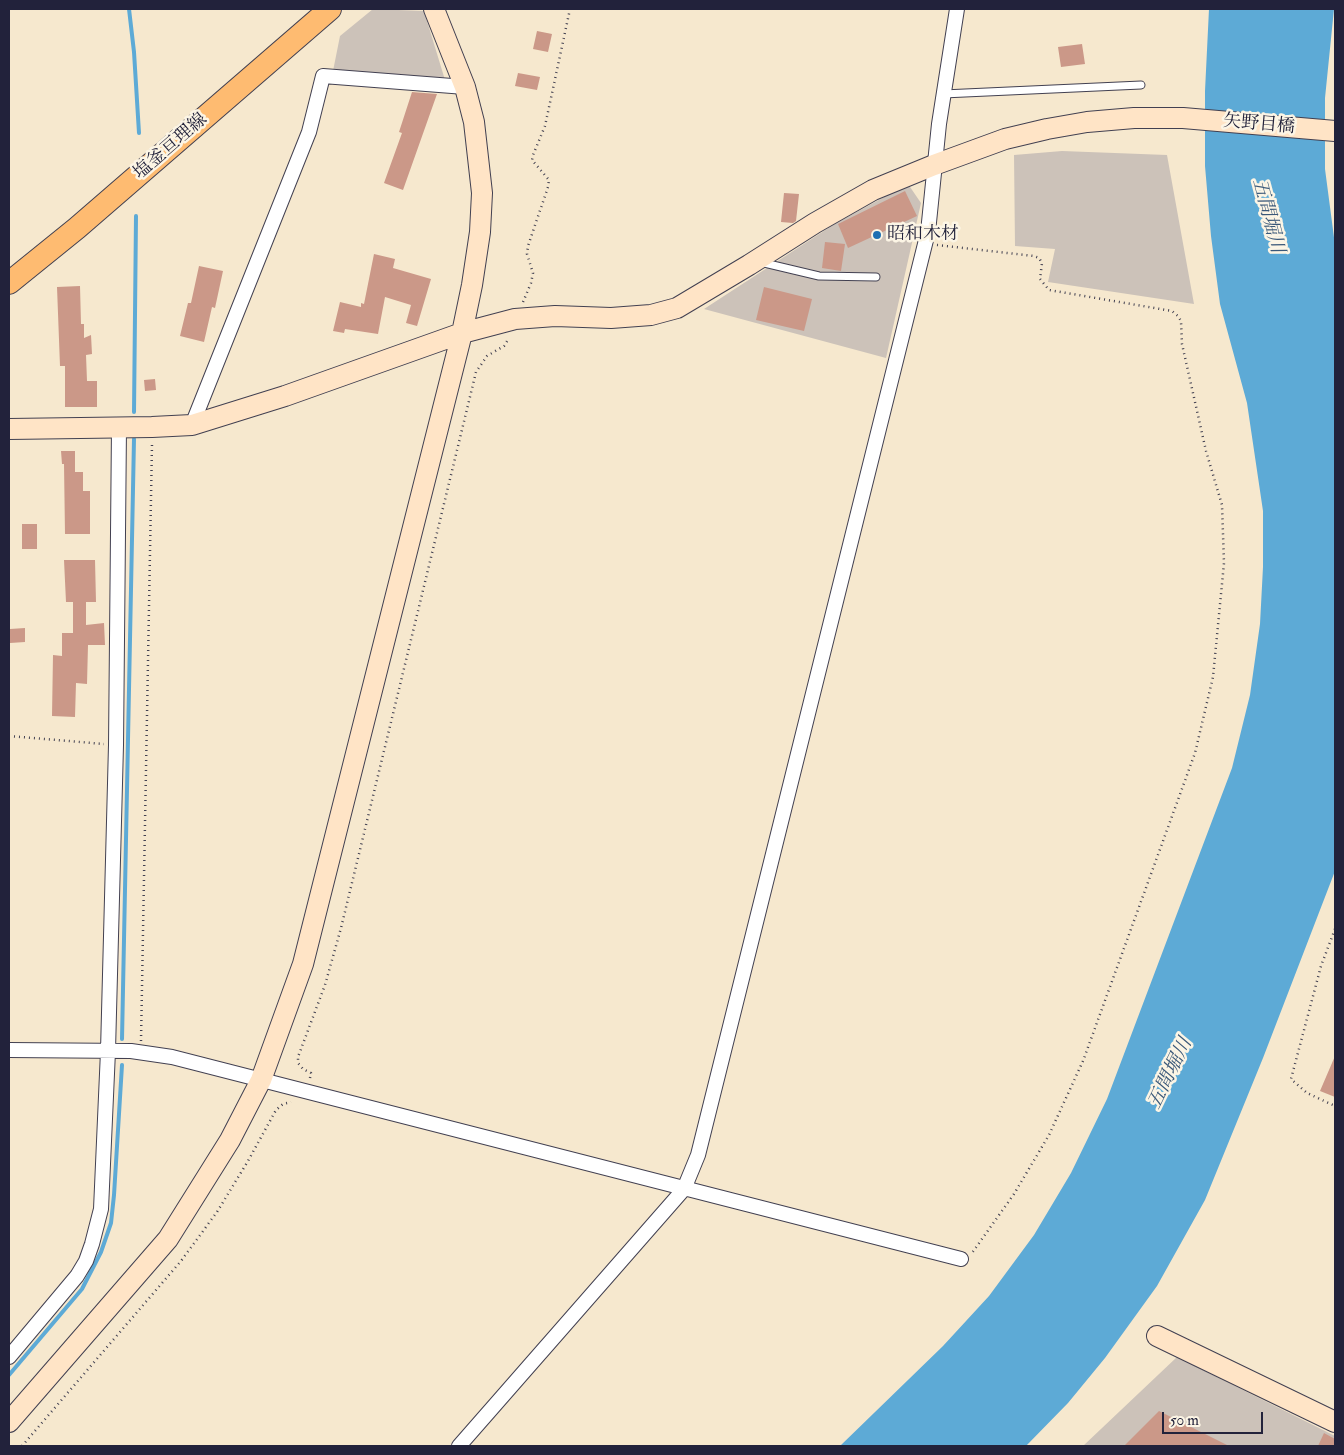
<!DOCTYPE html>
<meta charset="utf-8">
<style>
body{margin:0}
#map{position:relative;width:1344px;height:1455px;overflow:hidden;background:#f6e8ce;font-family:"IM FELL Double Pica",serif}
canvas{display:block}
.frame{position:absolute;inset:0;border:10px solid #22223b;pointer-events:none}
.scale{position:absolute;left:1162px;top:1412px;width:101px;height:22px;box-sizing:border-box;border:2px solid #22223b;border-top:0;padding-left:6px;font-size:15px;line-height:18px;white-space:nowrap;color:#22223b;-webkit-text-stroke:4px #fcf5e5;paint-order:stroke}
</style>
<div id="map">
<canvas width="1344" height="1455"></canvas>
<div class="frame"></div>
<div class="scale">50 m</div>
</div>
<script>
const ctx = document.querySelector('canvas').getContext('2d');
ctx.lineJoin = 'round';
function paint(path, color) { ctx.fillStyle = color; ctx.fill(path, 'evenodd'); }
const toPath = rows => new Path2D(rows.map(r => 'M' + r).join(''));
function trace(path, color, width, dash) { ctx.strokeStyle = color; ctx.lineWidth = width; ctx.lineCap = dash ? 'butt' : 'round'; ctx.setLineDash(dash || []); ctx.stroke(path); }
function write(font, color, halo, rows, align = 'center') {
  ctx.font = font + ' "IM FELL Double Pica","Noto Serif JP",serif'; ctx.lineWidth = 5; ctx.setLineDash([]); ctx.textBaseline = 'middle'; ctx.strokeStyle = halo; ctx.fillStyle = color; for (const [text, x, y, turn = 0] of rows) {
    ctx.save(); ctx.translate(x, y); ctx.rotate((+turn || 0) * Math.PI / 180); ctx.textAlign = isNaN(turn) ? turn : align; if (halo) ctx.strokeText(text, 0, 0); ctx.fillText(text, 0, 0); ctx.restore();
  }
}
paint(toPath([
 [373,9,424,11,445,80,333,71,340,36],
 [1062,151,1167,155,1194,304,1048,282,1055,249,1015,246,1014,155],
 [908,184,921,203,886,358,704,309,833,225],
 [1177,1357,1335,1436,1335,1446,1083,1446]
]), '#ccc2b9');
paint(toPath([
 [1209,9,1334,9,1325,98,1325,169,1335,245,1335,871,1263,1058,1205,1200,1157,1286,1105,1358,1068,1403,1026,1446,840,1446,943,1346,989,1296,1034,1235,1071,1173,1107,1099,1232,768,1250,695,1260,624,1263,567,1263,511,1247,403,1220,304,1211,236,1205,166,1205,91]
]), '#5daad6');
trace(toPath([
 [129,9,134,52,139,133],
 [134,412,136,216],
 [122,1039,134,439],
 [9,1375,82,1289,101,1252,111,1223,114,1195,122,1065]
]), '#5daad6', 4);
paint(toPath([
 [537,31,552,34,548,52,533,49],
 [1082,44,1085,64,1061,67,1058,47],
 [518,73,540,77,537,90,515,86],
 [412,92,437,94,403,190,384,183,402,133,399,132],
 [905,191,917,216,848,248,838,224],
 [784,193,799,194,796,221,793,223,781,222],
 [825,242,845,244,841,271,822,268],
 [374,254,395,259,393,268,431,279,417,326,406,323,411,305,385,297,378,334,345,329,344,333,333,331,340,302,361,307,361,303,364,304],
 [199,266,223,271,215,308,212,307,204,342,180,336,188,303,191,303],
 [80,286,81,324,84,324,84,338,91,335,92,354,86,355,87,381,97,381,97,407,65,407,65,366,60,366,57,287],
 [764,287,812,299,804,331,756,320],
 [155,379,156,390,145,391,144,380],
 [61,451,75,451,75,472,83,472,83,491,90,491,90,534,65,534,64,464,62,464],
 [22,524,37,524,37,549,22,549],
 [64,560,95,560,96,602,86,602,86,625,104,623,105,645,88,645,87,684,76,683,75,717,52,716,53,655,62,656,62,633,73,633,73,602,66,602],
 [25,628,25,642,10,643,10,629],
 [1335,1056,1335,1097,1320,1091],
 [1159,1411,1229,1446,1124,1446],
 [1324,1433,1335,1439,1335,1446,1318,1446]
]), '#cb9888');
const lane = toPath([
 [943,94,1141,85],
 [760,262,819,276,876,277]
]);
const street = toPath([
 [192,425,309,132,323,76,465,87],
 [9,1050,131,1051,172,1057,961,1259],
 [9,1357,77,1276,86,1261,92,1244,101,1209,108,1051,116,745,119,427],
 [459,1446,684,1189,698,1155,928,232,939,124,957,9]
]);
const secondary = toPath([
 [9,429,152,427,192,425,285,396,462,333,515,319,555,316,611,318,651,315,677,308,749,265,815,223,873,190,934,165,1005,139,1047,129,1087,122,1134,118,1183,118,1335,131],
 [1157,1336,1335,1422],
 [9,1422,168,1239,230,1140,261,1080,303,964,462,333,472,285,480,232,482,193,474,122,465,87,434,9]
]);
const primary = toPath([
 [9,283,77,228,330,9]
]);
trace(lane, '#424051', 9);
trace(street, '#424051', 16);
trace(secondary, '#424051', 22);
trace(primary, '#424051', 24);
trace(toPath([
 [937,245,1034,256,1039,258,1042,263,1040,279,1049,290,1172,311,1178,316,1181,321,1182,344,1206,451,1222,505,1224,563,1213,677,1195,753,1083,1061,1049,1135,1014,1194,972,1253],
 [523,302,531,283,533,273,527,254,528,246,548,187,549,180,532,160,533,155,545,126,570,9],
 [9,736,104,744],
 [1335,929,1321,966,1291,1079,1307,1093,1335,1106],
 [141,1041,152,444],
 [310,1078,311,1073,303,1069,298,1063,298,1057,325,985,341,928,476,372,487,356,504,346,509,338],
 [22,1446,181,1261,217,1212,248,1161,276,1110,283,1104,291,1102]
]), '#424051', 2.5, [1, 4]);
trace(lane, '#fff', 7);
trace(street, '#fff', 14);
trace(secondary, '#ffe4c6', 20);
trace(primary, '#febb71', 22);
for (const [x, y, r, color] of [
 [877,235,5,"#1f6fb2"]
]) { const dot = new Path2D(); dot.arc(x, y, r, 0, 2 * Math.PI); ctx.fillStyle = color; ctx.fill(dot); trace(dot, '#fcf5e5', 2); }
write('18px', '#22223b', '#fcf5e5', [
 ["矢野目橋",1259,125,5],
 ["塩釜亘理線",171,147,-41]
]);
write('18px', '#22223b', '#fcf5e5', [
 ["昭和木材",887,235]
], 'left');
write('italic 19px', '#3a5879', '#fcf5e5', [
 ["五間堀川",1267,216,75],
 ["五間堀川",1171,1074,-64]
]);
</script>
